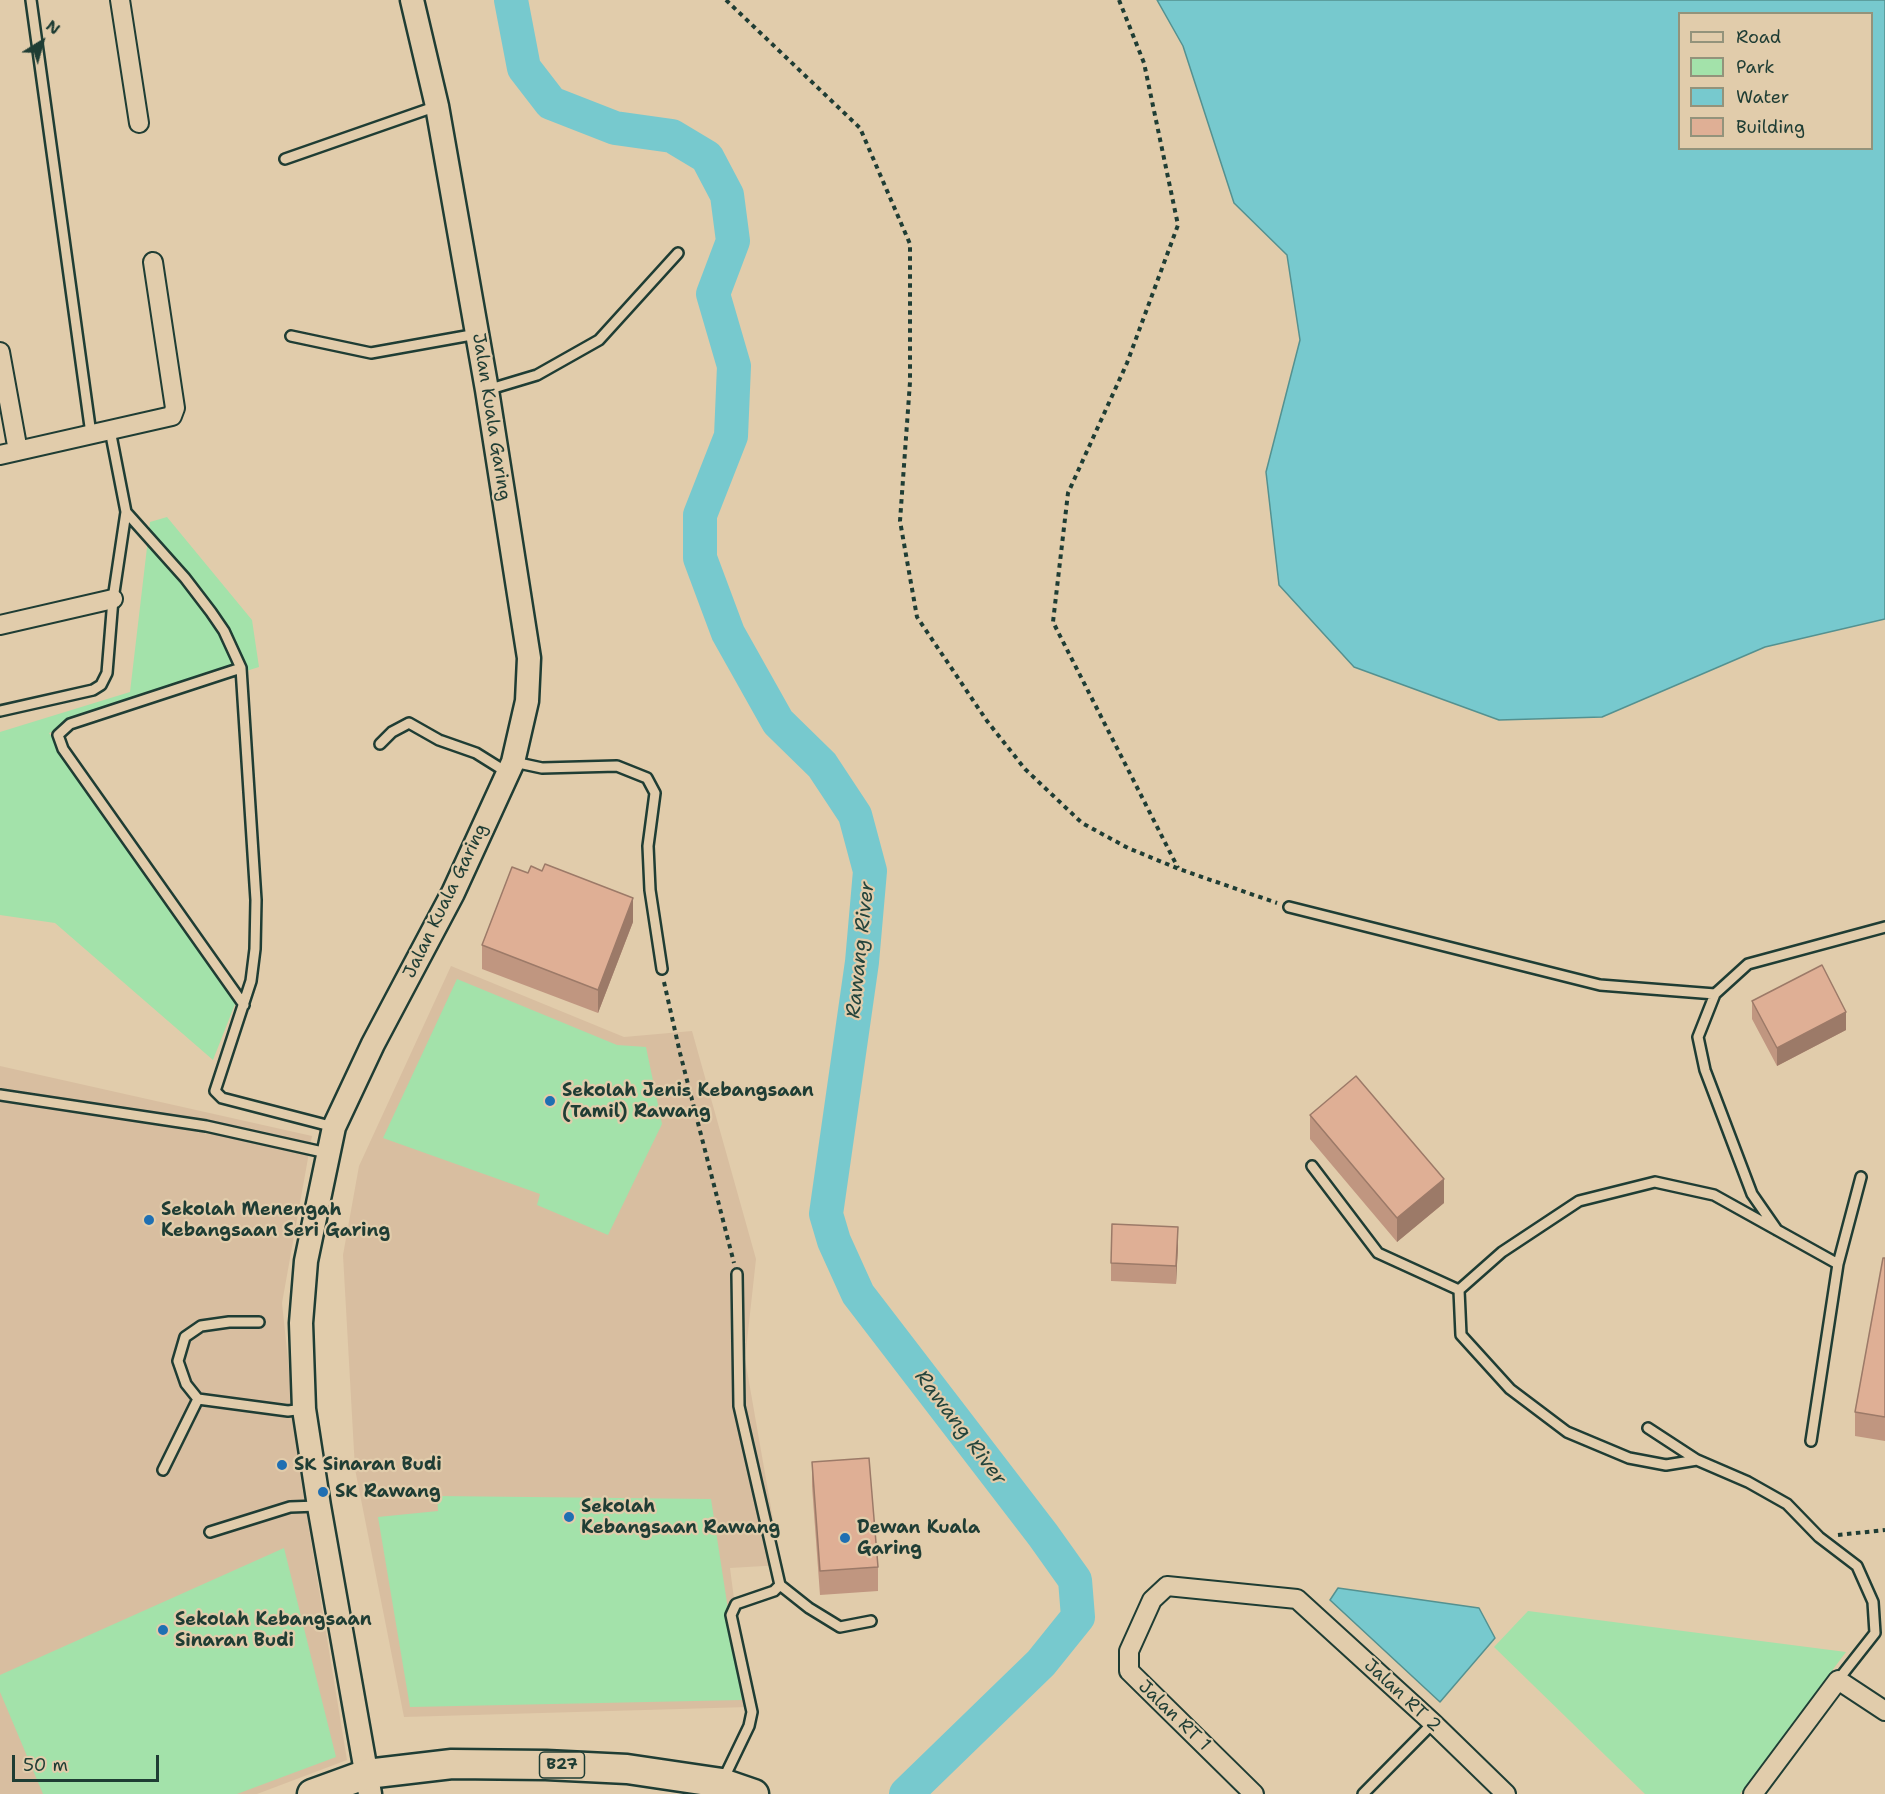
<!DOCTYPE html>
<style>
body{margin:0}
#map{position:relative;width:1885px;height:1794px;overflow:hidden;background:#e1ccab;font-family:"Shantell Sans",sans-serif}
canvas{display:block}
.legend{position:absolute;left:1678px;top:12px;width:195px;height:138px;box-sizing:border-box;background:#e1ccab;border:2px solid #93937b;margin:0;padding:8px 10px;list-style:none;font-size:18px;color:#1f3d34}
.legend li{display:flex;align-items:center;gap:12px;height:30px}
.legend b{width:30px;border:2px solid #93937b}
.north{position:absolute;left:12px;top:12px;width:60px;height:60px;-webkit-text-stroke:4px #e1ccab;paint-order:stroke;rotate:37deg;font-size:16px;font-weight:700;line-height:24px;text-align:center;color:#1f3d34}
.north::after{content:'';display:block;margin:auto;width:21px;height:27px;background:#1f3d34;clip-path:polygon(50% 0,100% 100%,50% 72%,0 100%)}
.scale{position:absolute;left:12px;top:1755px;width:147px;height:27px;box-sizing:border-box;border:3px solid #1f3d34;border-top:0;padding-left:8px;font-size:18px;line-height:21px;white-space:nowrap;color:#1f3d34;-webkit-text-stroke:4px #e1ccab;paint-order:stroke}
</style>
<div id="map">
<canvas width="1885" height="1794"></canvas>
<ul class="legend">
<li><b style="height:8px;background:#e1ccab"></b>Road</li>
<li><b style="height:16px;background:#a3e2aa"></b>Park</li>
<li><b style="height:16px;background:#77c9ce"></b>Water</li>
<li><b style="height:16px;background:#dfaf95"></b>Building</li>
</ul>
<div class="north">N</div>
<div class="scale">50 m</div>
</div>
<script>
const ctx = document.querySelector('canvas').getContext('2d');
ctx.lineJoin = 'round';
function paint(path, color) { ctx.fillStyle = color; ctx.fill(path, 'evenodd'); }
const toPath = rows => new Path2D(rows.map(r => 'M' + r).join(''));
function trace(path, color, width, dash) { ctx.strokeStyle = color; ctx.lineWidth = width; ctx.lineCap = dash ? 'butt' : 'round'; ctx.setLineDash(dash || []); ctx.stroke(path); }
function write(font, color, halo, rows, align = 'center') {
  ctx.font = font + ' "Shantell Sans",sans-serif'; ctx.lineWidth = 4.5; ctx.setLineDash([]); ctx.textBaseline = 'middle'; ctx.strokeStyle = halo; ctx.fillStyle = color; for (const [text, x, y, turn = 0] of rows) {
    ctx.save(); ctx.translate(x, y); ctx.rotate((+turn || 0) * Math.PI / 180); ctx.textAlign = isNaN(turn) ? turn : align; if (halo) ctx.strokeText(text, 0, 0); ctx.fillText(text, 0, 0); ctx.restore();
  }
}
paint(toPath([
 [451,966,624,1037,692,1031,756,1259,745,1359,781,1565,730,1568,748,1707,404,1717,355,1469,343,1255,359,1166],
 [0,1066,312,1136,282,1303,300,1474,347,1760,257,1794,0,1794]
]), '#d8bea0');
paint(toPath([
 [167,517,252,620,259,667,49,733,237,999,213,1060,55,923,0,915,0,732,130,692,150,522],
 [457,979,617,1045,646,1047,662,1124,608,1235,537,1205,540,1194,383,1138],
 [437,1496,711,1499,742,1700,410,1707,378,1517,438,1511],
 [284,1548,336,1757,237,1794,43,1794,0,1692,0,1675],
 [1528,1611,1846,1652,1740,1794,1645,1794,1494,1647]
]), '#a3e2aa');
const water = toPath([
 [1157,0,1885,0,1885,619,1765,647,1602,717,1499,720,1354,667,1279,585,1266,472,1300,340,1287,255,1234,203,1183,46,1157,0],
 [1680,14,1872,14,1872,148,1680,148,1680,14],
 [1338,1588,1479,1608,1495,1638,1440,1702,1330,1600,1338,1588]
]);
paint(water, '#77c9ce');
trace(water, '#549190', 1.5);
trace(toPath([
 [511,0,524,68,551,103,615,128,672,136,707,157,727,195,733,241,713,294,734,366,731,436,700,515,700,558,728,633,778,722,822,765,855,815,870,871,862,962,826,1214,834,1241,858,1294,1043,1535,1075,1580,1078,1617,1041,1663,906,1794]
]), '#77c9ce', 34);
const service = toPath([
 [31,0,91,434],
 [285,159,437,106],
 [291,336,371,353,477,334],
 [487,390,537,375,599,340,678,253],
 [126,512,185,578,211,612,224,631,241,668,256,900,255,949,251,981,215,1091,222,1098,334,1127],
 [241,668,70,724,58,735,63,749,244,1005],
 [0,711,93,690,101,685,107,673,113,599,126,512,110,430],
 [380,744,392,732,409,723,439,740,476,753,508,773],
 [514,762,542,768,617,766,647,778,655,793,648,846,650,890,662,969],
 [1289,907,1600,985,1715,994],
 [0,1095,206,1126,327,1153],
 [1312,1166,1378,1253,1459,1290,1461,1335,1510,1389,1567,1432,1629,1458,1666,1465,1697,1460],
 [1777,1230,1752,1194,1705,1070,1698,1037,1715,994,1748,964,1885,927],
 [1459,1290,1502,1252,1579,1201,1655,1182,1714,1195,1838,1264],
 [259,1322,229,1322,201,1326,185,1337,178,1361,186,1384,198,1399,288,1411,304,1409],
 [1648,1428,1697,1460,1748,1482,1787,1504,1819,1537,1857,1566,1873,1602,1875,1633,1838,1680],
 [1811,1441,1838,1264,1861,1177],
 [163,1470,198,1399],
 [210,1532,290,1507,318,1506],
 [780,1585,809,1608,840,1627,871,1621],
 [723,1780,749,1726,752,1712,731,1615,736,1604,774,1591,780,1585,739,1406,737,1274],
 [1363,1794,1433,1723]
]);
const minor = toPath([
 [120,0,139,123],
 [0,352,18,451],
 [0,455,172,416,175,408,153,262],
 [0,625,113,599],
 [1254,1794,1129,1671,1129,1651,1152,1600,1167,1586,1297,1599,1433,1723,1506,1794],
 [1753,1794,1838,1680,1885,1711]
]);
const tertiary = toPath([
 [370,1794,319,1506,304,1409,301,1323,306,1261,334,1127,373,1044,453,893,513,762,527,701,529,658,487,390,437,106,412,0]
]);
const primary = toPath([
 [312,1794,367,1774,452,1764,546,1765,627,1769,722,1783,754,1794]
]);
trace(service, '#1f3d34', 14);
trace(minor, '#1f3d34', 22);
trace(tertiary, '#1f3d34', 27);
trace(primary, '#1f3d34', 33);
trace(toPath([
 [726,0,860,128,910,244,910,382,900,521,917,617,987,721,1025,769,1082,823,1128,848,1179,869,1277,903],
 [1119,0,1144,63,1178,225,1127,363,1068,493,1053,622,1178,868],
 [664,982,680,1053,734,1263],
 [1838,1535,1885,1530]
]), '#1f3d34', 4, [4.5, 4.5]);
trace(service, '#e1ccab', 9);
trace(minor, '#e1ccab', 18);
trace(tertiary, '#e1ccab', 22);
trace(primary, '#e1ccab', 28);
paint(toPath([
 [633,922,598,1013,482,969,482,945],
 [1752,1001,1846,1030,1777,1066,1752,1019],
 [1310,1115,1444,1203,1397,1242,1310,1139],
 [1178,1245,1176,1284,1111,1281,1111,1263],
 [1885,1258,1885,1441,1855,1436,1855,1412],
 [812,1462,878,1567,878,1591,820,1595,812,1486]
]), '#c09680');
paint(toPath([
 [633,898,633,922,598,1013,598,990],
 [1846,1012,1846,1030,1777,1066,1777,1048],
 [1444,1179,1444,1203,1397,1242,1397,1218],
 [1178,1227,1178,1245,1176,1284,1176,1266]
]), '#9c7a68');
const building = toPath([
 [545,864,633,898,598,990,482,945,512,867,528,873,531,866,542,871,545,864],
 [1822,965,1846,1012,1777,1048,1752,1001,1822,965],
 [1356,1076,1444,1179,1397,1218,1310,1115,1356,1076],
 [1112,1224,1178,1227,1176,1266,1111,1263,1112,1224],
 [1883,1258,1885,1258,1885,1417,1855,1412,1883,1258],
 [869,1458,878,1567,820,1571,812,1462,869,1458]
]);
paint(building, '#dfaf95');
trace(building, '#9c7a68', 1.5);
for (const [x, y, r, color] of [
 [550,1101,6,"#1f6fb2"],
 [149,1220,6,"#1f6fb2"],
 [282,1465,6,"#1f6fb2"],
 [323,1492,6,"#1f6fb2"],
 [569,1517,6,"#1f6fb2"],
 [845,1538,6,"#1f6fb2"],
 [163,1630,6,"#1f6fb2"]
]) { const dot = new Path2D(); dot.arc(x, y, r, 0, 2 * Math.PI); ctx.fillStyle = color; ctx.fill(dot); trace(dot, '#e1ccab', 2); }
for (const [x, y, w] of [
 [562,1765,45]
]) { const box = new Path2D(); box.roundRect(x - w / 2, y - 13, w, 26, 4.5); ctx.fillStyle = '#e1ccab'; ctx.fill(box); trace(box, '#1f3d34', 1.5); }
write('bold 16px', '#1f3d34', null, [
 ["B27",562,1765]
]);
write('18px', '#1f3d34', '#e1ccab', [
 ["Jalan Kuala Garing",491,417,81],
 ["Jalan Kuala Garing",446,901,-64],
 ["Jalan RT 2",1402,1696,43],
 ["Jalan RT 1",1174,1716,44]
]);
write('bold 18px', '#1f3d34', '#e1ccab', [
 ["Sekolah Jenis Kebangsaan",562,1091],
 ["(Tamil) Rawang",562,1112],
 ["Sekolah Menengah",161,1210],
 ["Kebangsaan Seri Garing",161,1231],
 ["SK Sinaran Budi",294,1465],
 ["SK Rawang",335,1492],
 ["Sekolah",581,1507],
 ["Kebangsaan Rawang",581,1528],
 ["Dewan Kuala",857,1528],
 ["Garing",857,1549],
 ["Sekolah Kebangsaan",175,1620],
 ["Sinaran Budi",175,1641]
], 'left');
write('italic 20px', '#23443c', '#e1ccab', [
 ["Rawang River",861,950,-84],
 ["Rawang River",960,1428,53]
]);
</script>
